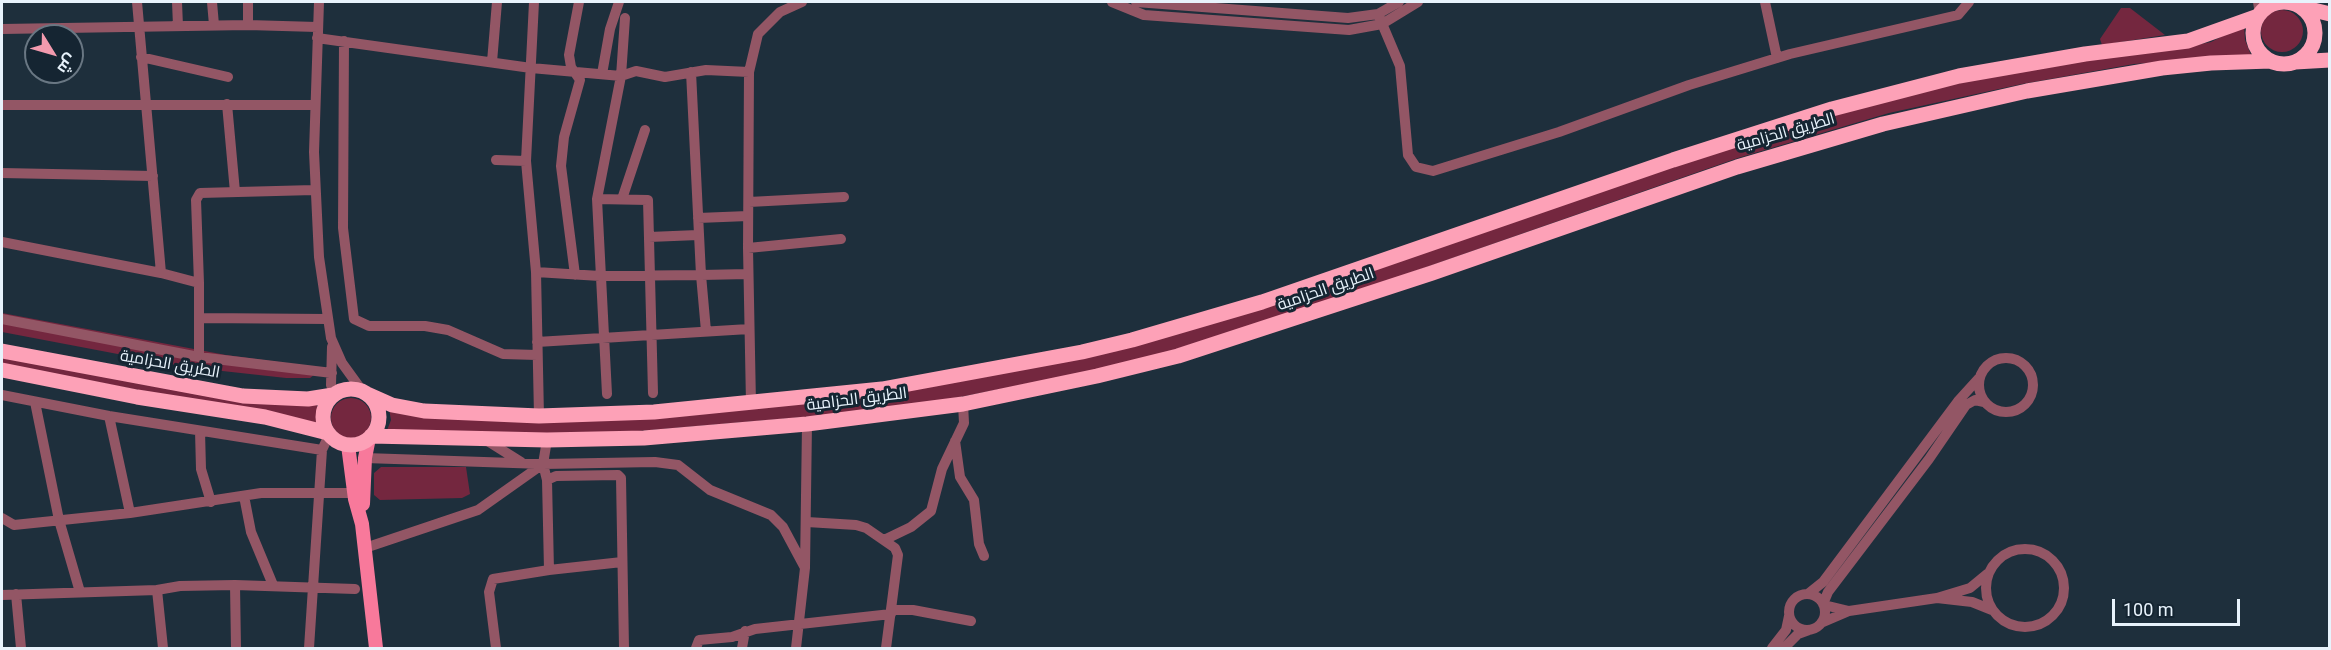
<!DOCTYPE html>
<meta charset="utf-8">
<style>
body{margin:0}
#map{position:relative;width:2331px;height:650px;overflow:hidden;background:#1e2f3c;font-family:Roboto,Cairo,sans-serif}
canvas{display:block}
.frame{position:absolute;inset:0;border:3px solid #e8f3fc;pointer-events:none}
.north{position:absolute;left:24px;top:24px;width:60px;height:60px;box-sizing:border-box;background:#152532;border:2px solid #697783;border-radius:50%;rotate:127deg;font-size:16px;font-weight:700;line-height:24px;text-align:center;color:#e8f3fc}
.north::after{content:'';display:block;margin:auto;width:21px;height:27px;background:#f29aae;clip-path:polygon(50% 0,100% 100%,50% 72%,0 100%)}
.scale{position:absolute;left:2112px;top:599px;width:128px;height:27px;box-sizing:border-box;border:3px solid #e8f3fc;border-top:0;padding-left:8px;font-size:18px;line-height:21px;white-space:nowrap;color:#e8f3fc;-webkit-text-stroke:4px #152532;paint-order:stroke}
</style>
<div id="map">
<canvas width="2331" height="650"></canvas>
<div class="frame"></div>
<div class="north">ش</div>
<div class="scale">100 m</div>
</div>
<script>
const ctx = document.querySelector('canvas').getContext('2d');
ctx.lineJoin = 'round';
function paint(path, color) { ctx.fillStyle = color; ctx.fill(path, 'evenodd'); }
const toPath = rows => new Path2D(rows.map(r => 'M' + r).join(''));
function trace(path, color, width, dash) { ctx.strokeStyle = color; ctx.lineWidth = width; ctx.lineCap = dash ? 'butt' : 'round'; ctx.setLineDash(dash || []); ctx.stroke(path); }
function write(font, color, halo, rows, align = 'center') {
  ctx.font = font + ' Roboto,Cairo,sans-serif'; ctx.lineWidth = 6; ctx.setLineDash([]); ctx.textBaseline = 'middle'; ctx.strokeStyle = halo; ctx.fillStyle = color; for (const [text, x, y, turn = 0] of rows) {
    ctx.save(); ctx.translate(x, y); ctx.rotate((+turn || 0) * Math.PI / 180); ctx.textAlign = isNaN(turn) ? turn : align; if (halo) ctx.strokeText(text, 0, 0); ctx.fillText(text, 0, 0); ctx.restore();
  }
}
paint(toPath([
 [2121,8,2130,8,2165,35,2102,45,2100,39],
 '2261 31a21 21 0 1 1 42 0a21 21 0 1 1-42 0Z',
 [2244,25,2245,40,2251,55,2134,64,2022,84,1889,113,1738,158,1301,311,1127,364,899,409,615,433,386,433,391,420,389,409,659,416,1111,349,1697,156,1894,96,2072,60,2191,46,2211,42],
 [2,313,226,355,323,368,310,378,286,378,186,367,2,332],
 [2,357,317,403,317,424,2,364],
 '331 418a20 20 0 1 1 40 0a20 20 0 1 1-40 0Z',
 [381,467,466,467,470,494,462,498,380,500,374,495,374,473]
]), '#74273f');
trace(toPath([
 [137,2,161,273],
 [177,2,178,26],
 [212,2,214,25],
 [248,2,248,25],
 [319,2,314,152,319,257,331,338,342,363,363,392],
 [534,2,526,161,536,272],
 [1112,2,1144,15,1349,30,1382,24,1418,2],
 [1136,2,1348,18,1378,14,1399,2],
 [1765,2,1777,58],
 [2258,2,2260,14],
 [1378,14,1400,66,1408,155,1416,167,1433,171,1559,132,1689,85,1790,54,1958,15,1969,2],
 [2,29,248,25,317,27],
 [317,38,531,68,621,76,636,71,665,77,706,70,749,72,758,34,780,12,802,2],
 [344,41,343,228,354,319,369,326,425,326,448,330,503,354,537,355],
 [141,57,228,77],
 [492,62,497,2],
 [691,72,701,275,748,274],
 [749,72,748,248,751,404],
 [602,74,610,29,619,2],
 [227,104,235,192],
 [2,105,314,105],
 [496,160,526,161],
 [2,173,153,176],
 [597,199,648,200,653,393],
 [622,199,645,130],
 [749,202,844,197],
 [698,218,748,216],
 [649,237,698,235],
 [2,242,161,273,199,283,199,357],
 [748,248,841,239],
 [575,275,561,166,564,137,580,80,571,67,569,55,579,2],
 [199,283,196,200,200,193,314,190],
 [201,318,327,319],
 [2,319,199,357,332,373],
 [537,342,749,329],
 [332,347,331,385,335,394],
 '1979 385a27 27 0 1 1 54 0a27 27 0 1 1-54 0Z',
 [607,394,597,199,621,76,625,18],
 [2,395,109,416,322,450],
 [35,402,59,520,80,592],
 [109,416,130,513],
 [539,416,536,272,600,276,701,275,706,331],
 [200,431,201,469,211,502],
 [486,440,521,462],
 [547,440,543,464,547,480,549,570,622,562],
 [955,441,960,477,974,500,979,544,984,556],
 [365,458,543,464,655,462,678,465,710,490,771,515,783,527,805,568],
 [547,480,556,476,618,475,621,478,624,648],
 [244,496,251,532,273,585],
 [2,518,14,525,130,513,261,493,354,493],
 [807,522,856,525,866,528,895,548,898,555,886,648],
 [884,540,911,527,931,511,942,469,964,423,963,404],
 [365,548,478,510,543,464],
 '1986 588a39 39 0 1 1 78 0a39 39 0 1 1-78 0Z',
 [1987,574,1970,588,1937,598,1972,602,1992,610],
 [235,585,236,648],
 [157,590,180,586,235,585,355,589],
 '1789 612a18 18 0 1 1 36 0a18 18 0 1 1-36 0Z',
 [16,594,21,648],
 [1808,594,1823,582,1959,400,1979,378],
 [2,595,157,590,163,648],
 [1823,604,1828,592,1929,459,1966,405,1975,400,1984,402],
 [892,610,913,610,971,621],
 [1849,611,1937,598],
 [1821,623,1849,611,1824,605],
 [309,648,322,450,329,435],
 [496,648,489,592,493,579,549,570],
 [696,648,699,640,732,637,755,629,891,614],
 [742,648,745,631],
 [796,648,805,568,807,424],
 [1772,648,1786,630,1789,616],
 [1784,648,1798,634,1809,630]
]), '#935665', 10);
trace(toPath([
 [348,445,355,499,362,524,376,648],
 [363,504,365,458,369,438]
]), '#f8799b', 14);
trace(toPath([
 '2253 33a31 31 0 1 1 62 0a31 31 0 1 1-62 0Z',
 [2301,7,2330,14],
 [2295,62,2330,60],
 [2,351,243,396,308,399,333,395],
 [2,370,137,397,265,417,328,433],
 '323 417a28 28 0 1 1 56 0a28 28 0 1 1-56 0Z',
 [365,393,392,405,424,411,539,416,654,412,882,389,1082,352,1132,340,1262,302,1673,160,1832,109,1959,76,2085,54,2188,41,2258,16],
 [371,436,547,440,644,438,807,424,963,404,1097,376,1178,356,1432,273,1737,167,1883,124,2027,91,2162,68,2211,63,2271,61]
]), '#fda1b7', 15);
write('16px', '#e8f3fc', '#152532', [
 ["الطريق الحزامية",1786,133,-16],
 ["الطريق الحزامية",1326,290,-19],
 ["الطريق الحزامية",170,365,10],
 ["الطريق الحزامية",857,400,-7]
]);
</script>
